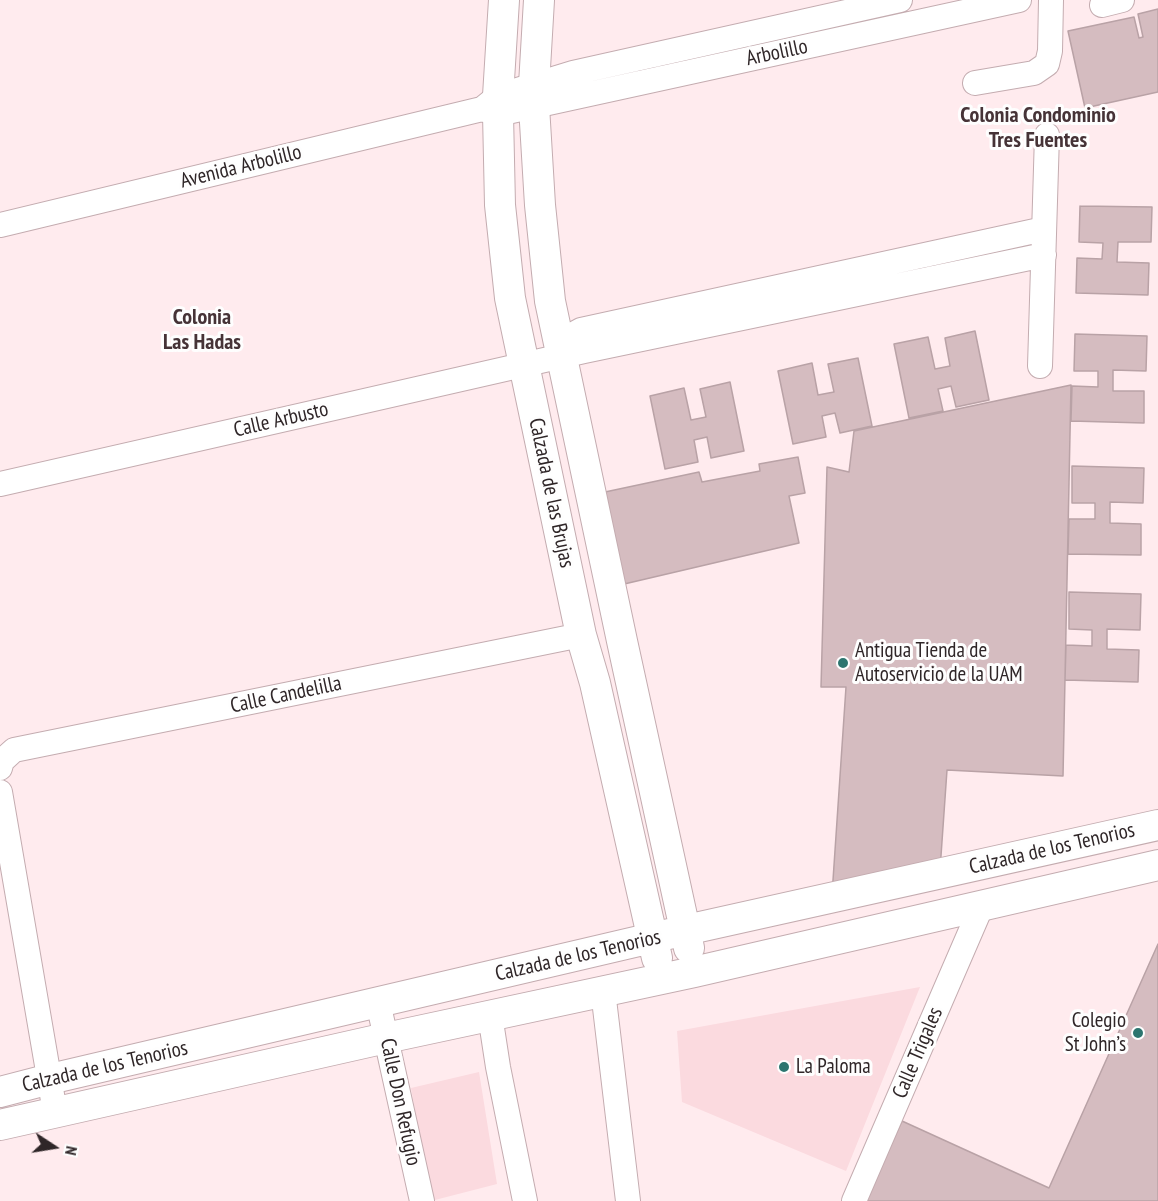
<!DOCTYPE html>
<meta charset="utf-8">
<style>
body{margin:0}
#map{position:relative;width:1158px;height:1201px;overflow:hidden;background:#ffebee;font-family:"PT Sans Narrow",sans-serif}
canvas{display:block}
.north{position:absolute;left:24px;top:1117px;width:60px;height:60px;-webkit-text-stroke:4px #fefefe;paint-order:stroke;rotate:102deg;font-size:16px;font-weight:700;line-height:24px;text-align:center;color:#2f2628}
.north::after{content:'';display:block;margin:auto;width:21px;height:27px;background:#2f2628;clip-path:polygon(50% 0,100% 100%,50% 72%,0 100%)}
</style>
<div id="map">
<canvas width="1158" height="1201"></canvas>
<div class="north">N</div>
</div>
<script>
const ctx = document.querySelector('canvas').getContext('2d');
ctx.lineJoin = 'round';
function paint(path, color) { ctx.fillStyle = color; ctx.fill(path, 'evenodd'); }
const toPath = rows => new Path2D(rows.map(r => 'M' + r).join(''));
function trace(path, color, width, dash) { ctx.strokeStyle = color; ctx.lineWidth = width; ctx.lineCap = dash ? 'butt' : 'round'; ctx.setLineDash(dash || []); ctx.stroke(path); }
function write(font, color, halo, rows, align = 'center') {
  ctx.font = font + ' "PT Sans Narrow",sans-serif'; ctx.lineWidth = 6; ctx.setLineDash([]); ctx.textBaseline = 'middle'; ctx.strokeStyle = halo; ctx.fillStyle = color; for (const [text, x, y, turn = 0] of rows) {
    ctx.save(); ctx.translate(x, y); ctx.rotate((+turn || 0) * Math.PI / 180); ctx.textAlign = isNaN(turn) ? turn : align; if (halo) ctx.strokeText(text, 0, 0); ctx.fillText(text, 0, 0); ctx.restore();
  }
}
paint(toPath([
 [920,987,846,1171,682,1102,677,1031],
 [479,1072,497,1184,431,1201,411,1088]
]), '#fbdadf');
const building = toPath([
 [1158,9,1158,92,1085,108,1068,31,1134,17,1139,38,1143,37,1138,14,1158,9],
 [1080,206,1152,207,1151,242,1118,242,1117,262,1149,263,1148,295,1076,293,1077,258,1102,259,1103,243,1079,242,1080,206],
 [975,331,989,400,956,407,951,386,938,389,943,411,909,418,894,344,928,337,935,369,950,366,945,338,975,331],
 [1075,334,1147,336,1146,371,1113,370,1113,391,1144,391,1144,423,1071,421,1072,386,1098,387,1098,371,1074,371,1075,334],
 [858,358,872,426,840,433,835,413,822,416,826,437,793,444,778,371,812,363,818,395,834,392,828,364,858,358],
 [730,382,744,451,711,458,707,437,694,440,698,462,665,469,650,396,684,388,691,420,706,417,700,389,730,382],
 [1071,385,1063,776,947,770,940,870,832,895,846,687,821,687,827,467,849,472,854,431,1071,385],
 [798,457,805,493,789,496,799,543,620,585,605,492,699,472,702,482,760,471,759,464,798,457],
 [1072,466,1144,468,1143,503,1110,502,1110,523,1141,524,1141,555,1068,554,1069,519,1095,519,1095,503,1072,503,1072,466],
 [1069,592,1141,594,1140,630,1107,629,1107,649,1139,650,1138,682,1065,680,1066,645,1092,646,1092,630,1069,629,1069,592],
 [1158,944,1158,1201,865,1201,902,1121,1049,1188,1158,944]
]);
paint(building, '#d5bcc0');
trace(building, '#b9a2a6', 1.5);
const minor = toPath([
 [1102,5,1122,0],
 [975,83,1034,73,1047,64,1050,51,1051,0],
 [482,109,498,114,1019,0],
 [0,225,482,109,498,96,573,73,900,0],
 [561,357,564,346,570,336,581,330,1044,229],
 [1040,366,1047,135],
 [0,484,584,351,1044,255],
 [0,768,2,761,14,750,581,635],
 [0,792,55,1112],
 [603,991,628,1201],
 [378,1002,422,1201],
 [490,1015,498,1067,525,1201],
 [854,1201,982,905]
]);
const tertiary = toPath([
 [504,0,498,96,498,114,500,205,510,298,581,635,595,683,657,958],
 [539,0,534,85,534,106,540,205,550,301,622,641,689,948],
 [0,1092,50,1079,686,930,1158,825],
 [0,1125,386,1038,694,972,1158,865]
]);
trace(minor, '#c4acb0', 26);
trace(tertiary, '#c4acb0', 32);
trace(minor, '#fff', 24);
trace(tertiary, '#fff', 30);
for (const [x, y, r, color] of [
 [843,663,6,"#2c756f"],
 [1138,1033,6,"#2c756f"],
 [784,1067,6,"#2c756f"]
]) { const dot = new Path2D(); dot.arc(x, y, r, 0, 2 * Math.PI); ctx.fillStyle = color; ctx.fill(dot); trace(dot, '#fefefe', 2); }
write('21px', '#2f2628', '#fefefe', [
 ["Arbolillo",777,53,-12],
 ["Avenida Arbolillo",241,167,-14],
 ["Calle Arbusto",281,420,-13],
 ["Calzada de las Brujas",551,493,78],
 ["Calle Candelilla",286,695,-12],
 ["Calzada de los Tenorios",1052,849,-13],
 ["Calzada de los Tenorios",578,956,-13],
 ["Calle Trigales",918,1053,-67],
 ["Calzada de los Tenorios",105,1067,-13],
 ["Calle Don Refugio",400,1102,78]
]);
write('21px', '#2f2628', '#fefefe', [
 ["Antigua Tienda de",855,651],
 ["Autoservicio de la UAM",855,675],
 ["Colegio",1126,1021,"right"],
 ["St John’s",1126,1045,"right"],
 ["La Paloma",796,1067]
], 'left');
write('bold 22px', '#463337', '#fefefe', [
 ["Colonia Condominio",1038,116],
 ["Tres Fuentes",1038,141],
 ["Colonia",202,318],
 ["Las Hadas",202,343]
]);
</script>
